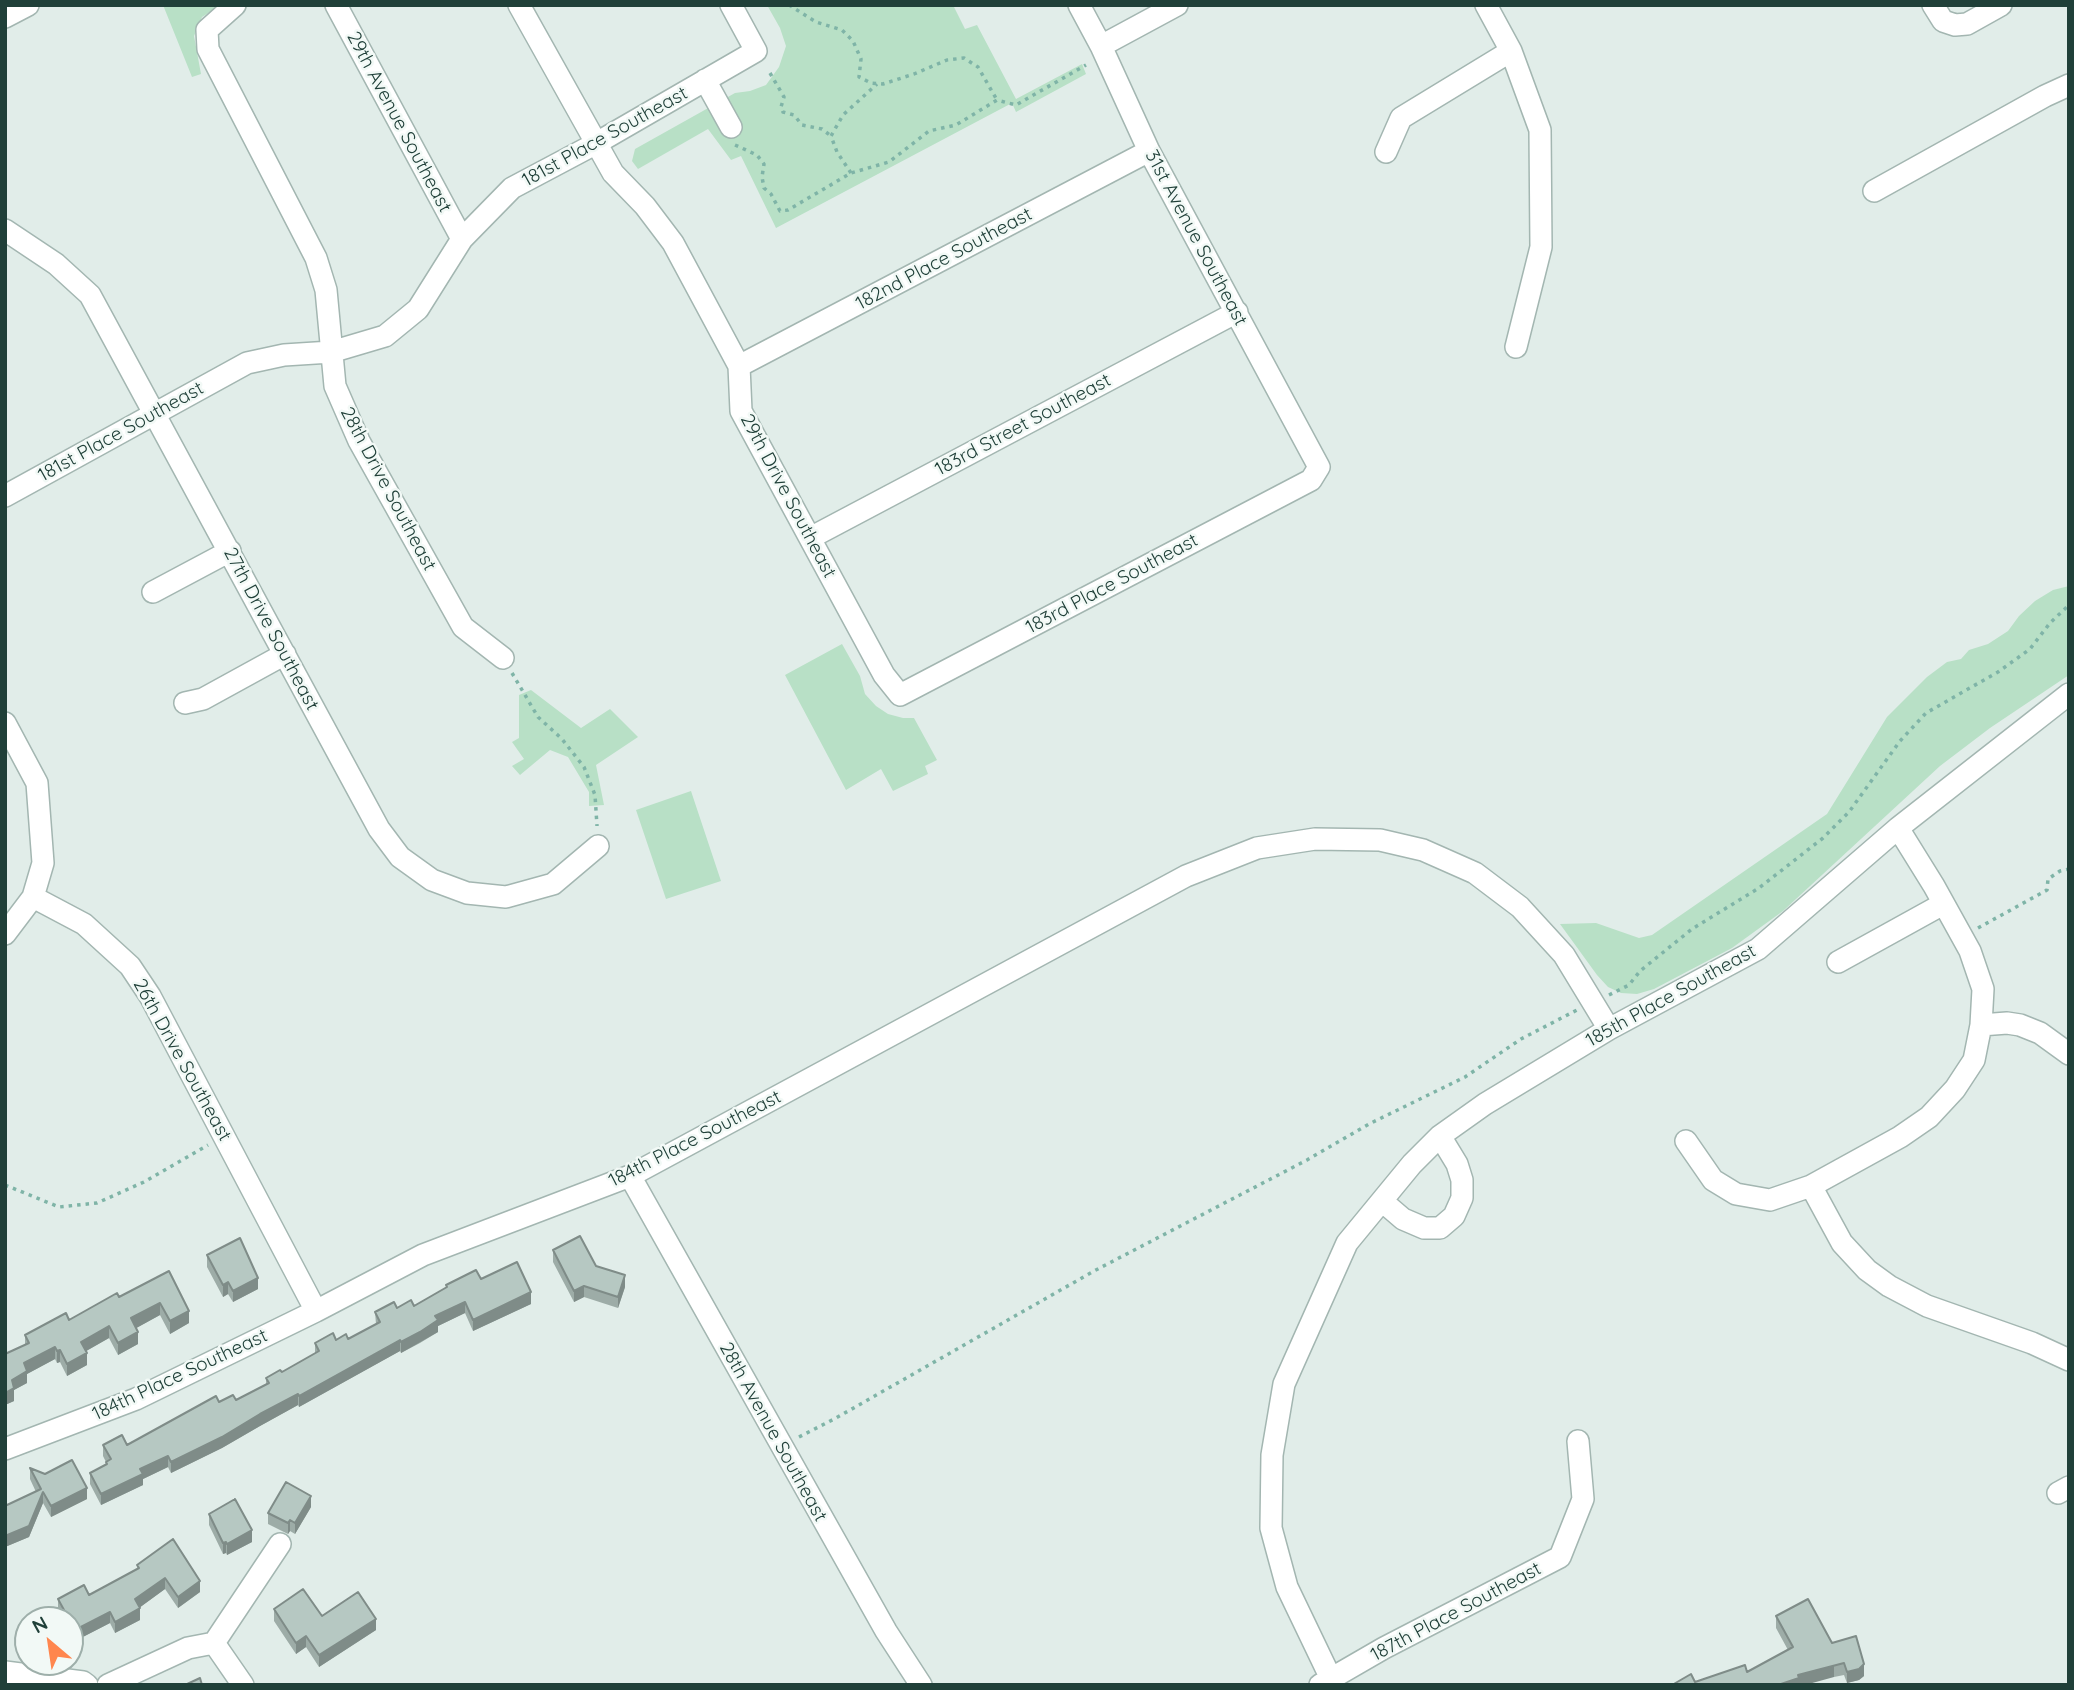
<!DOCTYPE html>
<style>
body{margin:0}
#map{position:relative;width:2074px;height:1690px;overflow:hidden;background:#e1ede9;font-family:Quicksand,sans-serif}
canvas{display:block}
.frame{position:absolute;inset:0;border:7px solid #204039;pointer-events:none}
.north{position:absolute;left:14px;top:1606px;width:70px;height:70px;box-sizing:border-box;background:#f2f9f6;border:2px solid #9eafaa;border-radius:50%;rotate:331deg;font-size:19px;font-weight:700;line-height:28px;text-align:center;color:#204039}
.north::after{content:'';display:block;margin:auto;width:24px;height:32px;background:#ff864e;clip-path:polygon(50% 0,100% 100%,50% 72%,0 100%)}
</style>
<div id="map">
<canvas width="2074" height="1690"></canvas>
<div class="frame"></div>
<div class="north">N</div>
</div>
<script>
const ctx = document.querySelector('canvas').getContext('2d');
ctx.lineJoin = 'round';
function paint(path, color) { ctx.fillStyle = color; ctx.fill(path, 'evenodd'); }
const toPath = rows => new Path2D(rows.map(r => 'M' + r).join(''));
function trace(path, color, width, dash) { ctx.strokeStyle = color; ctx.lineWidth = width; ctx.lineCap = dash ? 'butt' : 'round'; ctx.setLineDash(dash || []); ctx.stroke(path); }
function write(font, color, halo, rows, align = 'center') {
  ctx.font = font + ' Quicksand,sans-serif'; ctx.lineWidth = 5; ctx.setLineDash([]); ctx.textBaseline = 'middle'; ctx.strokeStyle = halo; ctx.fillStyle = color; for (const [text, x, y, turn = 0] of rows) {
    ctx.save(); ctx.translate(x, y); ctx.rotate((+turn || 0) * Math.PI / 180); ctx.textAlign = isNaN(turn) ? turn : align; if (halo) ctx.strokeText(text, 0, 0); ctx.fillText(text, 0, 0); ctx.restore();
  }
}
paint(toPath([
 [163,5,221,5,202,17,194,36,201,74,192,77],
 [767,5,953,5,965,29,977,25,1016,99,1082,64,1086,74,1016,112,1012,103,776,228,741,156,731,160,708,129,638,169,632,161,635,149,735,93,750,91,766,85,779,67,786,46,780,28],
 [2069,586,2069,675,1990,728,1940,766,1783,911,1732,948,1654,989,1637,994,1621,993,1608,987,1597,975,1560,924,1596,923,1639,938,1652,935,1827,814,1887,717,1927,677,1947,662,1961,659,1969,650,1988,644,2008,631,2019,616,2035,601,2053,590],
 [842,644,860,676,865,694,876,706,888,714,903,718,914,718,937,760,925,766,928,774,893,791,881,769,846,790,785,675],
 [531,690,581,728,610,709,638,737,596,765,604,805,589,806,589,792,568,757,550,750,520,775,512,766,524,759,512,742,519,738,519,695],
 [691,791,721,881,666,899,636,810]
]), '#b8e0c6');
const minor = toPath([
 [235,5,207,30,208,49,316,258,326,290,335,386,359,441,463,627,503,658],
 [336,5,462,239],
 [519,5,613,173,645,206,673,243,739,366,741,411,884,675,900,695,1311,480,1319,467,1149,151,1101,46,1079,5],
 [1486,5,1511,51,1540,130,1541,247,1516,347],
 [1933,5,1943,21,1955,25,1967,24,2001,5],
 [5,17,28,5],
 [1101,46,1177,5],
 [705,80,731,127],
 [1386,152,1401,118,1511,51],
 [1874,191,2045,96,2069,85],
 [5,230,56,264,90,295,379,829,400,857,432,880,467,893,506,897,553,884,598,846],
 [739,366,1149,151],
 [5,496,247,363,284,355,331,352,385,336,418,309,462,239,512,188,595,144,756,51,731,5],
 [810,538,1237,312],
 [153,592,230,551],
 [185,703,203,699,285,654],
 [5,723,37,783,43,863,33,897,5,934],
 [33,897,84,924,130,966,150,996,316,1311],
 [1838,962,1943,904],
 [1981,1025,2007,1023,2020,1025,2040,1033,2069,1054],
 [1686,1141,1713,1180,1736,1194,1770,1200,1811,1186,1900,1137,1929,1117,1955,1089,1974,1060,1981,1025,1983,989,1970,951,1934,886,1898,828],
 [630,1176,886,1631,921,1685],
 [1811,1186,1842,1243,1867,1270,1889,1286,1927,1306,2032,1343,2069,1360],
 [1382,1201,1403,1219,1424,1228,1440,1228,1454,1216,1462,1198,1462,1180,1457,1164,1440,1136],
 [5,1449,136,1399,316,1311,423,1255,630,1176,1186,876,1257,848,1315,839,1380,840,1423,850,1475,873,1520,907,1564,955,1609,1029],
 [2058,1493,2069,1487],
 [214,1643,280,1544],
 [5,1672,83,1682,87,1685],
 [108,1685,188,1648,214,1643,243,1685],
 [1320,1685,1384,1648,1560,1557,1583,1499,1578,1441],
 [1334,1685,1287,1587,1271,1528,1272,1455,1284,1384,1347,1243,1412,1164,1440,1136,1485,1104,1609,1029,1758,949,1898,828,2069,694]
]);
trace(minor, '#a3b6b1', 24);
trace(toPath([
 [789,5,816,22,842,30,853,41,861,59,859,77,871,83,883,84,914,74,947,60,964,58,978,67,997,100],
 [770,73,784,97,781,107,783,112,794,115,802,125,822,129,831,136],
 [735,145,757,155,764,164,762,177,764,188,771,194,780,211,788,210,851,173,889,162,929,131,956,125,997,100,1016,105,1086,65],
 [851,173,837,152,831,136,843,115,877,84],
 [512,673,538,717,562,739,584,767,595,795,597,826],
 [1978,928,2047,890,2048,879,2060,871,2069,869],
 [1609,995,1629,985,1640,971,1692,929,1759,888,1823,838,1849,812,1900,741,1926,713,1998,672,2030,649,2050,623,2069,605],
 [5,1185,59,1207,97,1203,144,1182,208,1145],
 [799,1437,836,1418,1094,1271,1307,1160,1369,1124,1465,1077,1521,1039,1577,1010]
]), '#7fb4a7', 3.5, [3.5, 5]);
trace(minor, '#fff', 21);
paint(toPath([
 [553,1250,596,1266,625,1287,618,1308,584,1297,574,1302,553,1262],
 [207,1255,258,1289,233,1302,228,1294,223,1297,207,1267],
 [169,1271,189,1323,170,1334,160,1315,136,1328,138,1344,118,1355,109,1338,86,1351,87,1365,67,1376,60,1362,57,1363,55,1359,27,1374,27,1383,14,1390,14,1401,5,1405,25,1345,25,1335,69,1320,119,1297],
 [481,1279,531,1304,473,1331,465,1313,438,1326,438,1332,420,1343,401,1353,400,1351,299,1407,298,1405,260,1426,222,1448,171,1473,168,1467,143,1479,143,1485,101,1505,90,1484,90,1473,106,1464,106,1462,103,1456,103,1445,127,1445,219,1402,236,1400,266,1385,266,1378,282,1372,315,1354,315,1343,348,1339,376,1324,375,1312,397,1308,414,1306,446,1288,446,1285],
 [30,1468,87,1499,51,1517,43,1503,29,1537,5,1547,5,1503,7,1505,36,1492,30,1479],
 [311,1507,295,1534,290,1531,288,1534,268,1524,268,1513],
 [209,1514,252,1542,227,1555,226,1553,223,1554,209,1525],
 [137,1565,200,1592,178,1608,165,1589,140,1607,140,1620,115,1633,110,1623,75,1641,70,1632,70,1620,64,1620,58,1610,58,1599,89,1595,137,1569],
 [274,1609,322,1616,376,1630,319,1667,306,1647,296,1654,274,1621],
 [1776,1616,1832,1643,1864,1676,1859,1680,1847,1683,1844,1675,1834,1677,1695,1682,1747,1672,1788,1650,1776,1628]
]), '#9daca7');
paint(toPath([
 [625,1275,625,1287,618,1308,618,1297],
 [258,1278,258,1289,233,1302,233,1291],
 [228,1282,228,1294,223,1297,223,1285],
 [584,1286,584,1297,574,1302,574,1291],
 [531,1292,531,1304,473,1331,473,1320],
 [465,1302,465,1313,438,1326,438,1332,401,1353,401,1342,435,1316],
 [160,1303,160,1315,131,1331,131,1318],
 [189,1311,189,1323,170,1334,170,1321],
 [109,1326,109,1338,81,1354,81,1342],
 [138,1332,138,1344,118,1355,118,1343],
 [400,1340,400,1351,299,1407,299,1396],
 [55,1347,55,1359,27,1374,27,1383,14,1390,14,1401,5,1405,5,1393,12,1380,24,1363],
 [60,1350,60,1362,57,1363,57,1351],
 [87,1353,87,1365,67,1376,67,1364],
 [298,1394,298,1405,260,1426,222,1448,171,1473,171,1462],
 [168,1456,168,1467,143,1479,143,1485,101,1505,101,1494,140,1469],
 [87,1488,87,1499,51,1517,51,1506],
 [43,1492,43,1503,29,1537,5,1547,5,1536],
 [311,1496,311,1507,295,1534,295,1523],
 [290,1520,290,1531,288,1534,288,1523],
 [252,1530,252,1542,227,1555,227,1544],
 [226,1542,226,1553,223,1554,223,1543],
 [165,1578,165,1589,135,1611,135,1599],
 [200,1581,200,1592,178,1608,178,1597],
 [140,1608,140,1620,115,1633,115,1622],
 [110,1612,110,1623,75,1641,75,1630],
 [376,1619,376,1630,319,1667,319,1655],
 [306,1636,306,1647,296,1654,296,1643],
 [1864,1664,1864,1676,1859,1680,1847,1683,1847,1672],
 [1834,1665,1834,1677,1805,1685,1778,1685,1798,1675]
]), '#7f8c88');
const building = toPath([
 [580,1236,596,1266,625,1275,618,1297,584,1286,574,1291,553,1250,580,1236],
 [240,1238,258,1278,233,1291,228,1282,223,1285,207,1255,240,1238],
 [517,1262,531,1292,473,1320,465,1302,435,1316,438,1320,420,1332,401,1342,400,1340,299,1396,298,1394,260,1414,222,1437,171,1462,168,1456,140,1469,143,1474,101,1494,90,1473,107,1464,106,1462,111,1459,103,1445,122,1435,127,1445,216,1396,219,1402,233,1395,236,1400,269,1383,266,1378,280,1370,282,1372,319,1351,315,1343,333,1333,336,1340,346,1334,348,1339,380,1322,375,1312,394,1302,397,1308,411,1300,414,1306,447,1287,446,1285,476,1270,481,1279,517,1262],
 [169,1271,189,1311,170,1321,160,1303,131,1318,138,1332,118,1343,109,1326,81,1342,87,1353,67,1364,60,1350,57,1351,55,1347,24,1363,27,1371,12,1380,14,1388,5,1393,5,1354,29,1343,25,1335,66,1313,69,1320,117,1293,119,1297,169,1271],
 [72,1460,87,1488,51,1506,43,1492,29,1526,5,1536,5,1503,7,1505,41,1489,30,1468,45,1474,72,1460],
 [286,1482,311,1496,295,1523,290,1520,288,1523,268,1513,286,1482],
 [235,1499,252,1530,227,1544,226,1542,223,1543,209,1514,235,1499],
 [173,1539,200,1581,178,1597,165,1578,135,1599,140,1608,115,1622,110,1612,75,1630,58,1599,84,1585,89,1595,139,1568,137,1565,173,1539],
 [303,1589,322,1616,358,1592,376,1619,319,1655,306,1636,296,1643,274,1609,303,1589],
 [1808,1599,1832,1643,1856,1636,1864,1664,1859,1669,1847,1672,1844,1663,1798,1675,1799,1678,1778,1685,1672,1685,1691,1674,1695,1682,1745,1665,1747,1672,1793,1647,1776,1616,1808,1599],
 [200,1678,202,1685,185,1685,200,1678]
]);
paint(building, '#b6c8c2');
trace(building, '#7f8c88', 2);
write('19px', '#204039', '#f2f9f6', [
 ["29th Avenue Southeast",399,122,62],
 ["181st Place Southeast",605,137,-29],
 ["31st Avenue Southeast",1196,238,62],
 ["182nd Place Southeast",944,259,-28],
 ["183rd Street Southeast",1023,425,-28],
 ["181st Place Southeast",121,432,-29],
 ["28th Drive Southeast",388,489,62],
 ["29th Drive Southeast",788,496,62],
 ["183rd Place Southeast",1112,584,-28],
 ["27th Drive Southeast",271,629,62],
 ["185th Place Southeast",1671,996,-29],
 ["26th Drive Southeast",182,1060,61],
 ["184th Place Southeast",695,1139,-27],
 ["184th Place Southeast",180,1375,-25],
 ["28th Avenue Southeast",773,1432,61],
 ["187th Place Southeast",1456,1612,-28]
]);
</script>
